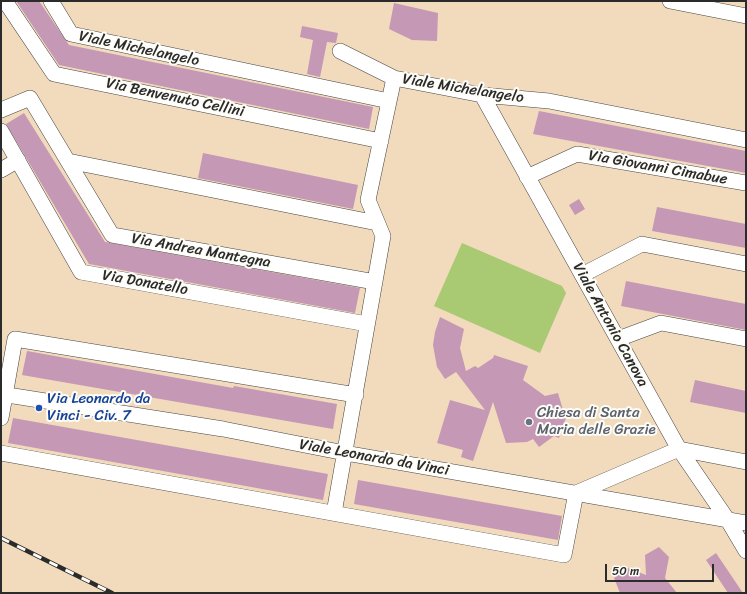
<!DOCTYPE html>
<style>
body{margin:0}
#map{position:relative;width:747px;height:594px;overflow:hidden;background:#f1dbbc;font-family:Sriracha,sans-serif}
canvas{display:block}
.frame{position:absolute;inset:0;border:2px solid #2b2b2b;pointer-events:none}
.scale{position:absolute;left:605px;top:564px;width:109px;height:18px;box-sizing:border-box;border:2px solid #2b2b2b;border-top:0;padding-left:5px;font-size:12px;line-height:14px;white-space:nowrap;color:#2b2b2b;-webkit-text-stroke:3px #fdfcf7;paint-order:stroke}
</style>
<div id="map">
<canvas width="747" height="594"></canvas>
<div class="frame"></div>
<div class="scale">50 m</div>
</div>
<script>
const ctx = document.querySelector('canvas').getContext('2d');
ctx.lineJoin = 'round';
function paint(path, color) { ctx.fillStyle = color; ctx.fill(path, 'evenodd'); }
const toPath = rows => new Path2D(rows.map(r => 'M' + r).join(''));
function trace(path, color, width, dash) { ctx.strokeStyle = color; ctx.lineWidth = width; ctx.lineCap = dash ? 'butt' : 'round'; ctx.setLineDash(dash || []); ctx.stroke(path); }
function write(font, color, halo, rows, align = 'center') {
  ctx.font = font + ' Sriracha,sans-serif'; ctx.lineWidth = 4; ctx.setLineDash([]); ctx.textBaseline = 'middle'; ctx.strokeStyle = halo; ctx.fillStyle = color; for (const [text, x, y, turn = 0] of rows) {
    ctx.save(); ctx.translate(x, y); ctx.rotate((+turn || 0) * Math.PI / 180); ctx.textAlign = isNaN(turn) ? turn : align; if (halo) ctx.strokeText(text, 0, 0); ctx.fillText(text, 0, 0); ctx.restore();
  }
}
paint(toPath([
 [462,243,562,286,566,293,540,353,434,306]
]), '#a9ca72');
paint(toPath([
 [16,1,39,1,69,45,373,107,369,129,59,65],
 [394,3,438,13,437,41,412,40,389,29],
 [302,26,338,33,336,43,327,42,320,77,307,74,313,40,300,37],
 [539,111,746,151,746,173,533,134],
 [24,113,105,242,360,288,355,313,89,264,6,124],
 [203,153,358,185,353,209,198,178],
 [579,199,585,209,575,215,569,205],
 [657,207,746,224,746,248,652,231],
 [626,281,746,304,746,330,621,306],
 [440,317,464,329,460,348,466,371,475,366,478,368,493,358,494,355,528,366,523,380,545,396,558,393,563,410,568,412,559,438,554,436,539,447,533,439,527,442,506,443,493,402,473,461,461,457,463,450,437,443,450,400,485,410,456,372,445,379,437,367,433,345,435,332],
 [27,351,233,388,234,386,337,404,333,429,22,375],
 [695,380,746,391,746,413,690,402],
 [13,418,328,474,323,500,8,443],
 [358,480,562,516,558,540,354,504],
 [659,547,669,557,665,578,677,593,620,593,614,578,628,568,646,575,645,555],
 [716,553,743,593,728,593,706,560]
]), '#c598b5');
const minor = toPath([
 [5,1,54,74,381,141],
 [51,1,71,34,389,101],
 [670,1,746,16],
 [340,51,394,78],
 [482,95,679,449,727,519,746,551],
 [1,110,30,98,112,235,375,282],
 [1,131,81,272,367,324],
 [68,161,377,223],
 [1,170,18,160],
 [527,177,577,154,746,183],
 [582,275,642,244,746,264],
 [618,339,661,323,746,339],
 [1,394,223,429,345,453,746,523],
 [1,418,15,339,356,395],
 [1,453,564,555,576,493,679,449,746,462],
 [334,513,383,236,368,200,394,78,482,95,549,101,746,140]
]);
trace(minor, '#494541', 16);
trace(minor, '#fff', 15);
const rail = toPath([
 [1,538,112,593]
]);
trace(rail, '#2b2b2b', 4.5);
trace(rail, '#fdfcf7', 3, [9]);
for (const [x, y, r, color] of [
 [39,408,4,"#1a4fb4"],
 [529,422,4,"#6b7280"]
]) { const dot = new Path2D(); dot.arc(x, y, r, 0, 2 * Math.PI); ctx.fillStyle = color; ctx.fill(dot); trace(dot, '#fdfcf7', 1.5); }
write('15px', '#2b2b2b', '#fdfcf7', [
 ["Viale Michelangelo",139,49,12],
 ["Viale Michelangelo",463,89,9],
 ["Via Benvenuto Cellini",175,98,12],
 ["Via Giovanni Cimabue",658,168,10],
 ["Via Andrea Mantegna",201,251,10],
 ["Via Donatello",145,283,10],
 ["Viale Antonio Canova",610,325,61],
 ["Viale Leonardo da Vinci",374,458,10]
]);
write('15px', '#164399', '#fdfcf7', [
 ["Via Leonardo da",47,399],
 ["Vinci - Civ. 7",47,416]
], 'left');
write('15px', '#5b616d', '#fdfcf7', [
 ["Chiesa di Santa",537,413],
 ["Maria delle Grazie",537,430]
], 'left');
</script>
